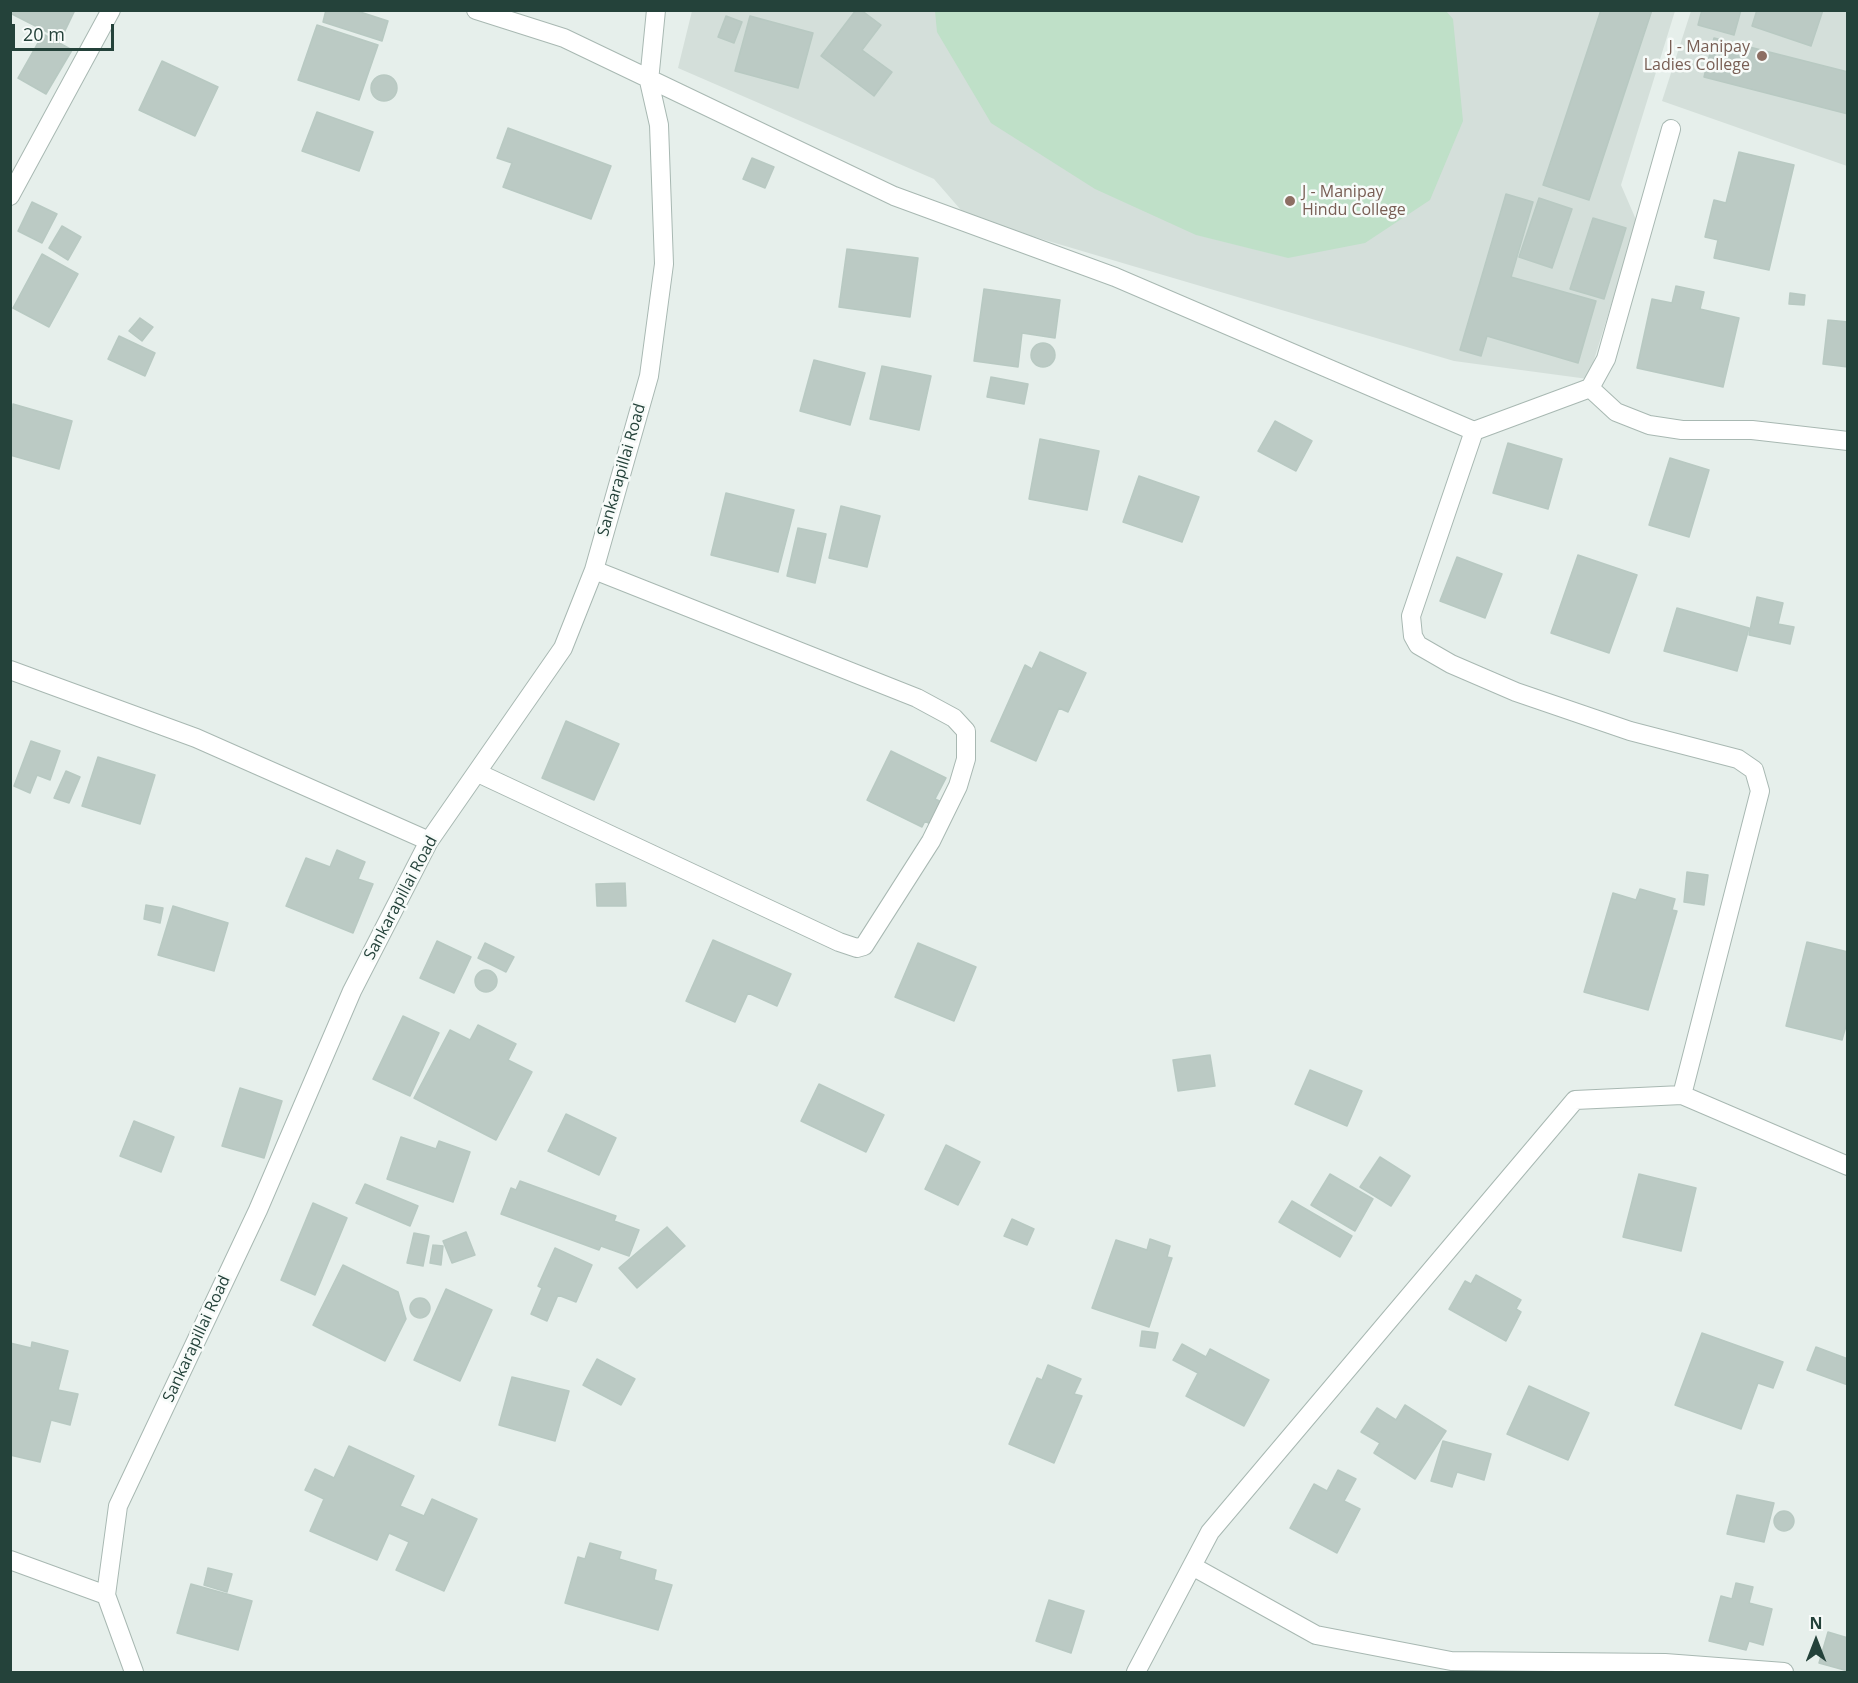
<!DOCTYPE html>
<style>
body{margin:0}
#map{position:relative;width:1858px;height:1683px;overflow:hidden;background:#e6efeb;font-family:"Open Sans",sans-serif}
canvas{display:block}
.frame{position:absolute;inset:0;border:12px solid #24423a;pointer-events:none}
.north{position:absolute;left:1786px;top:1611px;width:60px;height:60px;-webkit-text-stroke:4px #f7fbf9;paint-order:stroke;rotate:0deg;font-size:16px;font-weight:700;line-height:24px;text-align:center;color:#24423a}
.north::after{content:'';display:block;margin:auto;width:21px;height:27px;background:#24423a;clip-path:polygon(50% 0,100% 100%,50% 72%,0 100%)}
.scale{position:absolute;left:12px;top:24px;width:102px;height:27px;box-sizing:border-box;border:3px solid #24423a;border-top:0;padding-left:8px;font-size:18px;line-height:21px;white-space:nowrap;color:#24423a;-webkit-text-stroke:4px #f7fbf9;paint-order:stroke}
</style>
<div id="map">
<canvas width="1858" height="1683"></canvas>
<div class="frame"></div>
<div class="north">N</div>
<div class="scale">20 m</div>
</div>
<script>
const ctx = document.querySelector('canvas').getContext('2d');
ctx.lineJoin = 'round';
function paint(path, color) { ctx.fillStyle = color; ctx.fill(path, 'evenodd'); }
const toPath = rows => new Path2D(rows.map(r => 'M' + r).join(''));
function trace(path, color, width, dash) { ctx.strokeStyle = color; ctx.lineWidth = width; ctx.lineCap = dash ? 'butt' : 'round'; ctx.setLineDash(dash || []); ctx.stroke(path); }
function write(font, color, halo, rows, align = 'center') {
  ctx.font = font + ' "Open Sans",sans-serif'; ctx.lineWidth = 5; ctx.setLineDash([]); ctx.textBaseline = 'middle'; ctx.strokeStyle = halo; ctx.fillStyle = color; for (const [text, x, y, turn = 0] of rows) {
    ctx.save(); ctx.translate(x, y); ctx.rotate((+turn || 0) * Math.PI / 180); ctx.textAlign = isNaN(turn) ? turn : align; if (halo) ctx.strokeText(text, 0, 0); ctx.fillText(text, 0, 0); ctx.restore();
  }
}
paint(toPath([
 [692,11,1675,11,1621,185,1637,222,1588,379,1454,361,967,217,934,179,678,68],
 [1691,11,1847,11,1847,166,1662,101]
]), '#d4dfda');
paint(toPath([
 [935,11,1446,11,1453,19,1463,121,1430,200,1365,243,1288,258,1196,235,1095,189,991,123,937,32]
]), '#bfe0c8');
const building = toPath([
 [10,10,75,10,61,39,10,13,10,10],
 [326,10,354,10,388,21,382,41,323,22,326,10],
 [856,10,861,10,881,25,862,50,892,72,874,96,821,56,856,10],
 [1601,10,1652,10,1589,200,1543,185,1601,10],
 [1702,10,1741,10,1734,35,1698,25,1702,10],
 [1757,10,1823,10,1811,46,1752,26,1757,10],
 [726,16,742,22,734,43,718,37,726,16],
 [750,16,813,33,798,88,735,71,750,16],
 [317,25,378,45,359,100,298,80,317,25],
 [43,34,72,50,46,94,18,78,43,34],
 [1714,38,1848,72,1848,114,1704,77,1714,38],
 [162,61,218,87,195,136,139,110,162,61],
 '371 88a13 13 0 1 1 26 0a13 13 0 1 1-26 0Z',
 [317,112,373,132,359,171,302,151,317,112],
 [508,128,611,166,591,219,503,187,512,163,497,158,508,128],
 [1739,152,1794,165,1769,270,1714,258,1718,240,1705,237,1714,200,1726,203,1739,152],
 [752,158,774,167,765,188,743,179,752,158],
 [1506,194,1533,202,1511,277,1596,301,1578,363,1487,336,1481,356,1460,350,1506,194],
 [1539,198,1572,209,1552,268,1519,257,1539,198],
 [32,202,57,214,42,243,18,231,32,202],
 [1593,218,1626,228,1604,299,1570,289,1593,218],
 [62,226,81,237,68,260,49,248,62,226],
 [847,249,918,258,910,317,839,307,847,249],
 [42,254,78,274,49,327,13,308,42,254],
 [1676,286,1704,292,1700,309,1739,318,1723,387,1637,368,1652,299,1672,303,1676,286],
 [984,289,1060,300,1055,338,1022,333,1018,367,974,361,984,289],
 [1790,293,1805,295,1804,305,1789,304,1790,293],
 [140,318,153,327,142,341,129,331,140,318],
 [1828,320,1848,322,1848,367,1823,364,1828,320],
 [119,336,155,353,145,376,108,359,119,336],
 '1031 355a12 12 0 1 1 24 0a12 12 0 1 1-24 0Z',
 [814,360,865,373,850,425,800,411,814,360],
 [882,366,931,376,919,430,870,419,882,366],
 [991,377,1028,384,1024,404,987,397,991,377],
 [13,404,72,421,59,469,10,455,13,404],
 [1275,421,1312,441,1296,471,1258,451,1275,421],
 [1040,439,1099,451,1087,510,1029,499,1040,439],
 [1508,443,1562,459,1548,509,1493,493,1508,443],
 [1670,458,1709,470,1689,537,1649,525,1670,458],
 [1139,476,1199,497,1182,542,1123,522,1139,476],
 [726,493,794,510,778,572,711,555,726,493],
 [841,506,880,516,867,567,829,558,841,506],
 [798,528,826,534,815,583,787,576,798,528],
 [1578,555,1637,575,1609,653,1551,633,1578,555],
 [1457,557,1502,574,1485,618,1440,601,1457,557],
 [1757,597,1783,603,1778,624,1794,627,1790,644,1749,635,1757,597],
 [1677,608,1749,628,1737,671,1664,651,1677,608],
 [1040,652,1086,673,1068,712,1059,708,1036,761,991,741,1025,665,1032,669,1040,652],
 [566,721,619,744,594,800,542,778,566,721],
 [31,741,60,751,50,780,37,775,30,793,14,786,31,741],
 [891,751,946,778,935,799,944,803,932,825,925,821,922,827,867,800,891,751],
 [98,757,155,775,140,824,82,806,98,757],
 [66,771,80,777,69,803,54,798,66,771],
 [337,850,365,862,358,879,373,884,353,933,286,906,306,858,330,867,337,850],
 [1687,872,1708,875,1704,905,1684,902,1687,872],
 [625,883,626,906,597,906,596,884,625,883],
 [1640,889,1675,899,1672,910,1677,911,1648,1010,1584,992,1613,893,1636,900,1640,889],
 [146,905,163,908,160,923,144,919,146,905],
 [173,906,228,923,214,971,158,955,173,906],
 [713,940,791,974,777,1006,748,993,735,1022,686,1001,713,940],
 [437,941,471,957,454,993,420,978,437,941],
 [1807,942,1848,952,1848,1019,1842,1040,1786,1026,1807,942],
 [485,943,514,957,506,972,478,958,485,943],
 [918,943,976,967,954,1021,895,997,918,943],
 '475 981a11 11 0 1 1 22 0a11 11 0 1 1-22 0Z',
 [403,1016,439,1033,410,1096,373,1079,403,1016],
 [478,1025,516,1044,508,1060,532,1072,496,1140,414,1098,450,1030,470,1040,478,1025],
 [1210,1055,1215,1086,1178,1091,1173,1060,1210,1055],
 [1310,1070,1362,1091,1347,1126,1295,1104,1310,1070],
 [819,1084,884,1115,866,1152,801,1121,819,1084],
 [240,1088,282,1101,264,1158,222,1146,240,1088],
 [566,1114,616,1138,599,1175,548,1151,566,1114],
 [134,1121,174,1137,161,1172,120,1156,134,1121],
 [401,1137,436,1149,439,1141,470,1152,453,1202,387,1179,401,1137],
 [946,1145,980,1162,958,1205,925,1189,946,1145],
 [1380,1157,1410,1176,1391,1206,1360,1187,1380,1157],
 [1330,1174,1373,1199,1355,1231,1311,1205,1330,1174],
 [1639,1174,1696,1188,1681,1251,1623,1237,1639,1174],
 [520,1181,616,1216,614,1221,639,1230,629,1256,601,1246,599,1250,501,1214,511,1188,516,1190,520,1181],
 [365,1184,418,1206,410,1226,356,1203,365,1184],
 [1292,1201,1352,1236,1340,1257,1279,1222,1292,1201],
 [313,1203,347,1218,315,1295,281,1280,313,1203],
 [1012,1219,1034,1229,1027,1245,1004,1236,1012,1219],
 [667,1227,685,1246,637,1288,619,1268,667,1227],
 [466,1232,475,1255,452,1263,443,1241,466,1232],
 [414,1233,429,1236,423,1266,407,1263,414,1233],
 [1150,1239,1170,1246,1167,1257,1172,1258,1149,1327,1092,1308,1116,1240,1147,1250,1150,1239],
 [433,1245,443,1246,441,1265,430,1263,433,1245],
 [555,1248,592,1265,576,1302,558,1295,547,1321,531,1314,542,1288,538,1286,555,1248],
 [343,1265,398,1292,406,1319,385,1361,313,1325,343,1265],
 [1476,1275,1521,1300,1516,1309,1521,1312,1506,1341,1449,1309,1465,1281,1471,1284,1476,1275],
 [446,1289,492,1310,460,1381,414,1360,446,1289],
 '410 1308a10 10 0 1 1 20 0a10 10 0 1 1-20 0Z',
 [1142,1331,1158,1333,1155,1348,1140,1346,1142,1331],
 [1702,1333,1783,1362,1773,1388,1758,1383,1741,1429,1675,1405,1702,1333],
 [32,1342,68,1351,58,1390,78,1394,70,1425,51,1420,40,1462,10,1455,10,1343,31,1348,32,1342],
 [1182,1344,1206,1357,1210,1349,1269,1380,1244,1426,1186,1396,1198,1373,1173,1360,1182,1344],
 [1816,1347,1848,1359,1848,1385,1807,1370,1816,1347],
 [597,1359,635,1379,621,1405,583,1385,597,1359],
 [1048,1365,1081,1379,1074,1394,1082,1396,1054,1463,1009,1444,1037,1378,1042,1380,1048,1365],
 [512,1377,569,1391,555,1441,499,1425,512,1377],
 [1529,1386,1589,1413,1568,1460,1507,1434,1529,1386],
 [1405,1405,1446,1431,1415,1479,1374,1453,1380,1443,1361,1432,1377,1408,1396,1420,1405,1405],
 [1443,1441,1491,1454,1484,1480,1457,1472,1452,1487,1431,1481,1443,1441],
 [349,1446,414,1476,400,1506,424,1516,432,1499,477,1519,444,1591,396,1570,409,1542,389,1533,377,1560,310,1531,324,1499,305,1490,315,1469,334,1478,349,1446],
 [1338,1470,1356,1479,1344,1501,1360,1509,1337,1553,1290,1528,1314,1484,1327,1491,1338,1470],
 [1737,1495,1774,1503,1764,1542,1727,1534,1737,1495],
 '1774 1521a10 10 0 1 1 20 0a10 10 0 1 1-20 0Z',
 [590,1543,621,1552,619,1559,656,1570,654,1580,672,1585,658,1630,565,1603,578,1557,585,1559,590,1543],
 [208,1568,232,1574,227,1592,204,1585,208,1568],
 [1736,1583,1753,1587,1749,1603,1772,1609,1763,1645,1749,1641,1746,1650,1709,1641,1721,1596,1732,1599,1736,1583],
 [191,1584,252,1601,238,1650,177,1633,191,1584],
 [1049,1600,1084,1611,1071,1653,1036,1641,1049,1600],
 [1828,1632,1848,1638,1848,1671,1819,1663,1828,1632]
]);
paint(building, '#bbcac4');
trace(building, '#b8c9c2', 1.5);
const street = toPath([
 [476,10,564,38,894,196,1115,277,1474,431],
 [1671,129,1606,359,1590,388,1474,431,1411,616,1413,636,1418,645,1451,664,1516,692,1630,731,1738,759,1754,770,1760,791,1682,1095],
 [10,196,111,10],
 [1590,388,1616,412,1649,425,1682,430,1752,430,1848,441],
 [10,670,196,738,429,841],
 [478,773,839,942,857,948,864,946,931,841,958,786,966,759,966,731,954,718,917,698,594,570],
 [10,1560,106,1595],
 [1192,1566,1316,1635,1451,1661,1665,1663,1784,1672],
 [134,1672,106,1595,118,1506,258,1210,352,991,429,841,563,648,594,570,649,376,664,264,659,125,649,81,656,10],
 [1136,1672,1210,1532,1575,1100,1682,1095,1848,1166]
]);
trace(street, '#a8b8b2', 20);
trace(street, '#fff', 18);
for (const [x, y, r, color] of [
 [1762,56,6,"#8d6e63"],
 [1290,201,6,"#8d6e63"]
]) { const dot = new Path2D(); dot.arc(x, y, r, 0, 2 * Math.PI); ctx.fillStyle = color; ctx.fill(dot); trace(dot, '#f7fbf9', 2); }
write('16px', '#785e54', '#f7fbf9', [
 ["J - Manipay",1750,47],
 ["Ladies College",1750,65],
 ["J - Manipay",1302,192,"left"],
 ["Hindu College",1302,210,"left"]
], 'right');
write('16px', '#24423a', '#f7fbf9', [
 ["Sankarapillai Road",622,470,-74],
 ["Sankarapillai Road",401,898,-62],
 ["Sankarapillai Road",197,1339,-65]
]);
</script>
